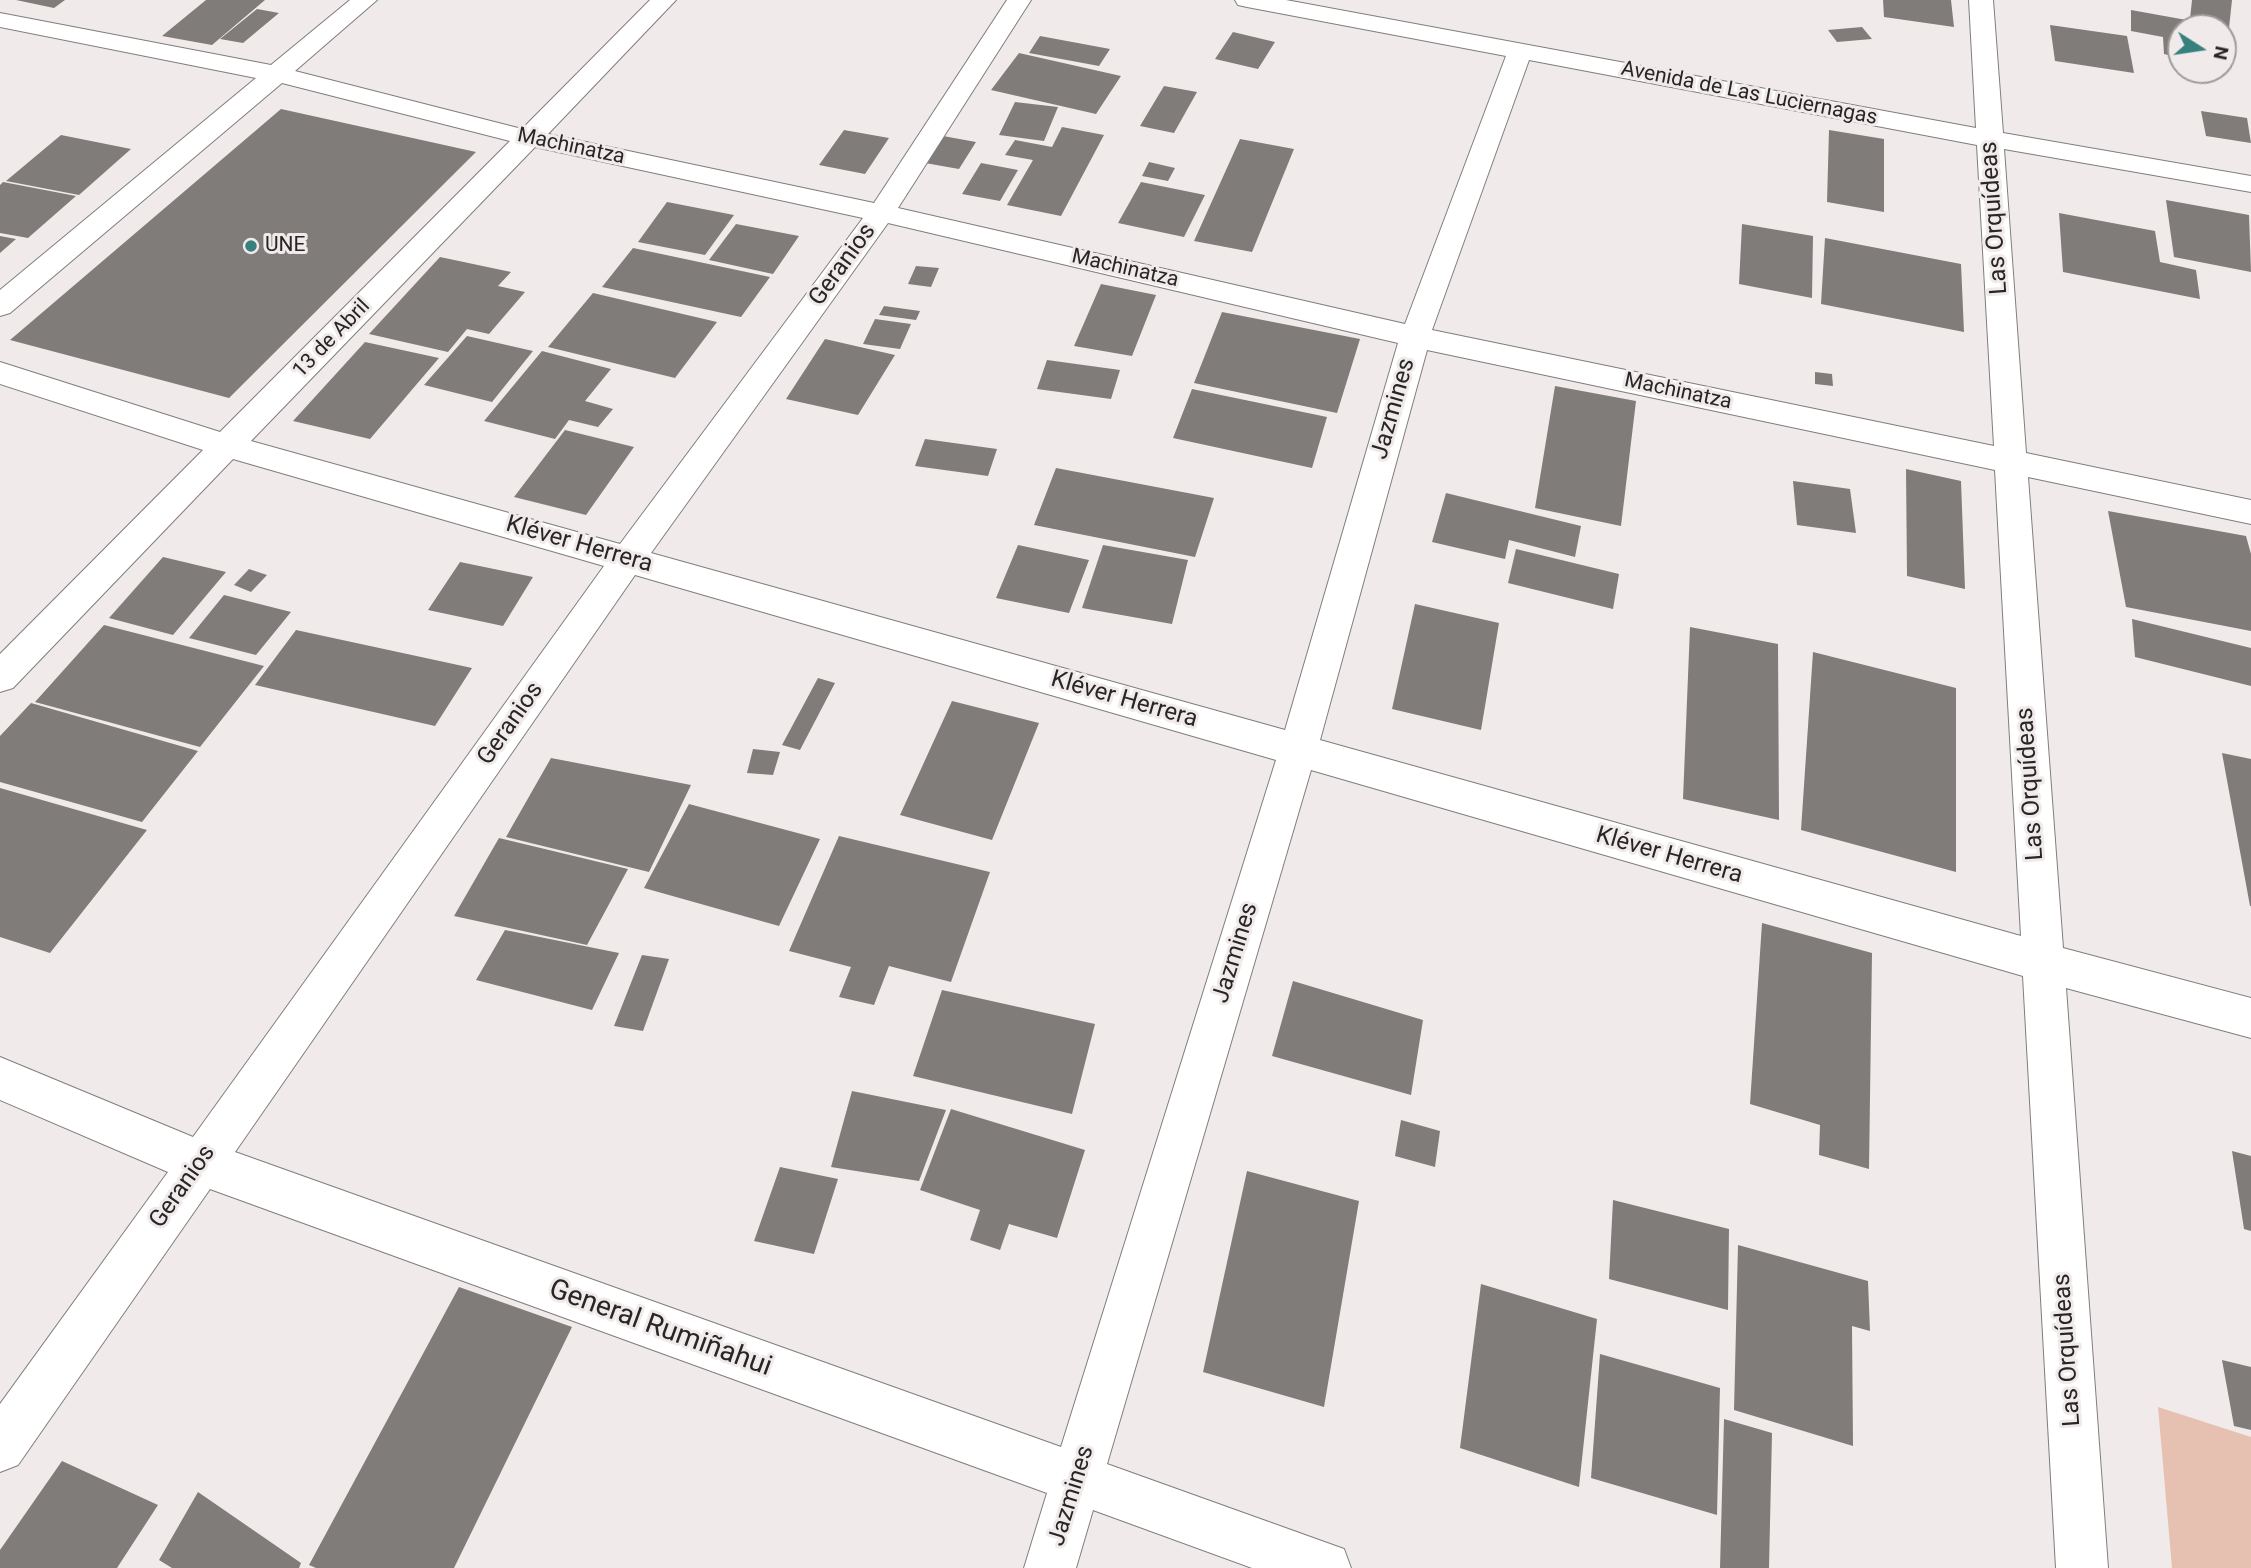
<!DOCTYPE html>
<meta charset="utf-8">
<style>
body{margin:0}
#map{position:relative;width:2251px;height:1568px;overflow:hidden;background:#f0ebea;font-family:Roboto,sans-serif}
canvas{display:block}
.north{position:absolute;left:2167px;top:14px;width:70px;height:70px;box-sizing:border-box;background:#f0ebea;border:2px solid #a09c9b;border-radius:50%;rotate:102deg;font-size:19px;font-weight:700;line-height:28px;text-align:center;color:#272525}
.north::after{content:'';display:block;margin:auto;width:24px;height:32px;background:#38807e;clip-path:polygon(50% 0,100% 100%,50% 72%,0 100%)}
</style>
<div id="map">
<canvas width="2251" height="1568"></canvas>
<div class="north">N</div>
</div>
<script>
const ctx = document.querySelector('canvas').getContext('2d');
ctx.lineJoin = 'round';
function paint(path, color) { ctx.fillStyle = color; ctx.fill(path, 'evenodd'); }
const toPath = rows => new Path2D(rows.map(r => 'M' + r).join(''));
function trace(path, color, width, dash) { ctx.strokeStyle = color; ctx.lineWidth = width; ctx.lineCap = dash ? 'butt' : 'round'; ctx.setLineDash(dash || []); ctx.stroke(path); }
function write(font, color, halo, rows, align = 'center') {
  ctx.font = font + ' Roboto,sans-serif'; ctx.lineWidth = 6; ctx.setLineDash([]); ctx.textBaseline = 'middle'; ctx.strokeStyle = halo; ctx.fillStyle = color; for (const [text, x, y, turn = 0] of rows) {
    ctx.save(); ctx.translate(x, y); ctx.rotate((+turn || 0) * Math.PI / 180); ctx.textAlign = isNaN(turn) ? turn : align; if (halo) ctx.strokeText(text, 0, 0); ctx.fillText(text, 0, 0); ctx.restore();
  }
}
paint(toPath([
 [2158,1407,2251,1437,2251,1568,2172,1568]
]), '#e6c1b2');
paint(toPath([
 [16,0,65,0,54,8],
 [206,0,265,0,212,45,162,36],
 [1883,0,1951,0,1954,27,1884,17],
 [2192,0,2232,0,2229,28,2190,19],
 [257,9,279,13,243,43,220,39],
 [2131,10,2192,21,2193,28,2181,28,2181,58,2164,54,2163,37,2131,31],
 [2050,25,2127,36,2134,73,2055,61],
 [1862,27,1872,39,1837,42,1828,30],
 [1233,32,1275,42,1258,69,1215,59],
 [1040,36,1110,49,1099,66,1029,53],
 [1019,53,1121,76,1096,114,991,90],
 [1164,86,1197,92,1174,133,1140,126],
 [1015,102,1058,107,1044,141,999,135],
 [281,109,476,152,229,398,10,340],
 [2201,111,2247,118,2251,143,2206,136],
 [1062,127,1104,135,1061,216,1007,205,1033,160,1005,155,1015,140,1052,147],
 [844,130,889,138,865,174,819,165],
 [1829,130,1884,139,1884,212,1827,202],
 [61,135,131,149,79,195,6,181],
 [943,136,976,142,959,169,925,163],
 [1240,139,1294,149,1252,252,1194,241],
 [1149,162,1175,168,1168,181,1142,176],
 [981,163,1018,170,1000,201,962,194],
 [3,182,76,196,28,238,0,233,0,185],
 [1141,182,1205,195,1184,237,1118,223],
 [2166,200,2249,215,2251,272,2174,257],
 [667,202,734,215,705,255,638,242],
 [2059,213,2155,231,2160,262,2196,270,2200,299,2063,272],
 [736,224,799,236,773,274,709,260],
 [1742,224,1813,236,1812,298,1739,284],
 [0,236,16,239,0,253],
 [1825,238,1961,264,1964,332,1821,304],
 [633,248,770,277,741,317,602,287],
 [440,257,511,272,498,286,525,292,489,334,467,329,448,352,369,334],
 [916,266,939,268,931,287,908,284],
 [1101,284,1156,295,1132,356,1074,346],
 [593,293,717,322,675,378,548,347],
 [884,306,920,311,916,320,879,315],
 [1222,312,1360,339,1337,413,1194,383],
 [875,319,911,324,900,349,863,344],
 [467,336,533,351,492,402,424,385],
 [825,339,895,355,858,415,786,399],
 [365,342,439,358,370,439,293,421],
 [542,351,611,369,585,401,613,409,598,427,569,420,555,439,484,421],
 [1047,360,1120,370,1111,399,1037,389],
 [1815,372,1832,374,1833,386,1815,384],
 [1555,386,1636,401,1621,526,1535,508],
 [1192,389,1327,417,1312,468,1173,438],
 [565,430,634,447,586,515,514,497],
 [925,439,997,449,988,476,915,466],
 [1056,468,1214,498,1195,557,1034,525],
 [1906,469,1961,481,1965,589,1907,576],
 [1793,481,1850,489,1856,533,1797,525],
 [1446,493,1581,526,1575,557,1509,540,1505,559,1432,542],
 [2108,511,2246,536,2251,554,2251,631,2126,607],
 [1018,545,1089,560,1069,613,996,598],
 [1103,545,1188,560,1172,624,1082,608],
 [1516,549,1619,574,1613,609,1508,583],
 [163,557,226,572,173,635,109,618],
 [460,562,533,577,503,626,428,610],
 [249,569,267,575,251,592,234,585],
 [224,595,291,612,256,655,189,638],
 [1415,604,1499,623,1481,730,1392,709],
 [2132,619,2251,648,2251,686,2135,657],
 [104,625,264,666,200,747,35,702],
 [1690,627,1778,644,1779,820,1683,799],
 [296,630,472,668,435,726,255,685],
 [1813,652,1956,688,1956,872,1801,830],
 [818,678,835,683,800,750,782,745],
 [952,701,1039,723,992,840,900,815],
 [31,703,198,751,142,822,0,782,0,736],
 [753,749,780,752,773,775,747,773],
 [2222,753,2251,759,2251,906,2250,906],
 [551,758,691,785,649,872,506,837],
 [0,788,147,830,50,953,0,937],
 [689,804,820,839,779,926,644,888],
 [839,836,990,872,951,982,889,966,874,1005,839,997,851,967,789,951],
 [499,838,628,869,587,945,454,916],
 [1762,923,1872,953,1869,1169,1819,1155,1820,1125,1750,1104],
 [505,930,619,953,592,1010,476,980],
 [642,955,669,959,643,1031,614,1026],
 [1293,981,1423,1020,1411,1095,1272,1056],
 [942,990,1095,1024,1072,1114,913,1076],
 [852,1091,946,1110,919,1181,831,1167],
 [951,1109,1085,1150,1057,1238,1009,1224,1000,1250,970,1240,980,1210,920,1190],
 [1401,1120,1440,1131,1435,1167,1395,1156],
 [2232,1151,2251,1156,2251,1231,2244,1229],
 [780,1167,838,1179,814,1254,754,1241],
 [1247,1171,1359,1201,1324,1407,1203,1372],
 [1613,1200,1729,1229,1728,1310,1609,1279],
 [1738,1245,1868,1281,1870,1331,1852,1326,1853,1446,1734,1410],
 [1481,1284,1597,1319,1579,1487,1460,1448],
 [459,1287,572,1327,454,1568,316,1568,309,1565],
 [1600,1354,1720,1388,1717,1515,1591,1478],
 [2222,1360,2251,1367,2251,1430,2234,1426],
 [1724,1419,1772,1433,1769,1568,1720,1568],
 [62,1461,158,1505,117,1568,0,1568,0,1550],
 [198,1492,301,1563,299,1568,172,1568,159,1560]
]), '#807c7a');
const street = toPath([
 [350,0,377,0,295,71,522,129,650,0,676,0,548,134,874,203,1007,0,1031,0,898,208,1405,324,1506,56,1247,7,1238,5,1235,0,1286,0,1976,128,1969,0,1993,0,2003,133,2251,176,2251,192,2004,149,2026,453,2251,500,2251,524,2028,477,2063,948,2251,998,2251,1038,2066,988,2108,1568,2056,1568,2023,976,1311,770,1107,1464,1344,1549,1351,1568,1252,1568,1093,1510,1076,1568,1024,1568,1047,1493,210,1189,18,1465,0,1472,0,1404,168,1172,0,1100,0,1057,193,1137,604,566,233,459,13,688,0,692,0,654,203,450,0,384,0,362,220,432,510,141,282,83,10,313,0,316,0,290,256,78,0,27,0,13,271,65,350,0],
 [1529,60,1977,145,1994,446,1432,330,1529,60],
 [535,147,863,218,620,544,251,441,535,147],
 [888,223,1398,343,1285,730,651,553,888,223],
 [1427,350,1995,470,2021,936,1320,740,1427,350],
 [635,575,1276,760,1061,1447,235,1152,635,575]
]);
trace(street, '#817d7c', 2);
paint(street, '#fff');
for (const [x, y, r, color] of [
 [251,246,7,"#38807e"]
]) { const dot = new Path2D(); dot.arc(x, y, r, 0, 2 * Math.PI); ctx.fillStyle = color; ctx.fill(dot); trace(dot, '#f0ebea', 2.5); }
write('21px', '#272525', '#f0ebea', [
 ["Avenida de Las Luciernagas",1749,94,11],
 ["Machinatza",571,147,12],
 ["Machinatza",1125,269,13],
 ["13 de Abril",332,339,-46],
 ["Machinatza",1678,392,12]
]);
write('21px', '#272525', '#f0ebea', [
 ["UNE",265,246]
], 'left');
write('24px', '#272525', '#f0ebea', [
 ["Las Orquídeas",1995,218,-94],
 ["Geranios",843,265,-54],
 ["Jazmines",1394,409,-74],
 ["Kléver Herrera",579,545,16],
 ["Kléver Herrera",1124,700,16],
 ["Geranios",511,724,-55],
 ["Las Orquídeas",2031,784,-94],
 ["Kléver Herrera",1669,856,16],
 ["Jazmines",1236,953,-73],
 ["Geranios",183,1187,-55],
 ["Las Orquídeas",2068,1350,-94],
 ["Jazmines",1072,1496,-73]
]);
write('28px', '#272525', '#f0ebea', [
 ["General Rumiñahui",660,1329,20]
]);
</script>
